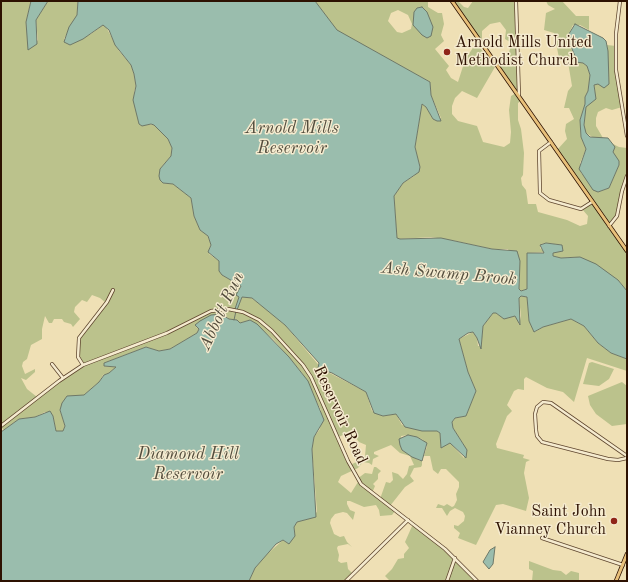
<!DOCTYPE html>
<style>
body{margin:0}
#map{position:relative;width:628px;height:582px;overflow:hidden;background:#efe0b5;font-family:"Old Standard TT",serif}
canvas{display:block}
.frame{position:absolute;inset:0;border:2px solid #2d1101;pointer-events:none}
</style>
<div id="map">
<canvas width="628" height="582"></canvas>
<div class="frame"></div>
</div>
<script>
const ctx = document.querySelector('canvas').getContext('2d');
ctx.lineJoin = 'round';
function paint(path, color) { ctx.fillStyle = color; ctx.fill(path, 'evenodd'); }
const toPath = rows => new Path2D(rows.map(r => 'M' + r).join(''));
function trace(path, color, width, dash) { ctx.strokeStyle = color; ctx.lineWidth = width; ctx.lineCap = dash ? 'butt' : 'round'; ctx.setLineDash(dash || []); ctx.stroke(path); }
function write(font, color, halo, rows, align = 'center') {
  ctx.font = font + ' "Old Standard TT",serif'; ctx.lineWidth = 3; ctx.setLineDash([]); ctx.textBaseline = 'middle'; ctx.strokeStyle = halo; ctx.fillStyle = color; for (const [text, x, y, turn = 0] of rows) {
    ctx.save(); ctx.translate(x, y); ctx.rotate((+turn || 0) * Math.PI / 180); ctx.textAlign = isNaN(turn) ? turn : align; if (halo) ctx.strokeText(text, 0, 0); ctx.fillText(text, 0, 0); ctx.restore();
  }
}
paint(toPath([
 [1,1,31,1,26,22,27,31,38,41,36,20,48,1,78,1,77,15,64,39,77,41,91,34,103,25,105,25,119,51,131,65,134,74,136,86,134,92,135,106,139,124,154,125,168,139,172,148,171,156,160,169,163,183,173,184,191,198,194,216,200,230,207,235,211,244,209,249,209,254,219,261,222,275,241,286,239,296,239,305,242,297,250,297,265,308,285,325,322,369,366,392,372,411,383,416,396,414,402,425,429,431,437,431,440,433,441,447,450,443,464,458,464,445,453,428,452,422,455,418,466,416,476,391,468,372,459,339,473,332,477,338,478,346,481,346,483,326,493,313,496,313,503,318,517,316,519,325,521,316,519,298,521,296,527,297,529,321,535,332,543,327,571,319,584,326,598,343,611,353,627,359,627,371,587,358,574,402,563,392,547,388,526,377,524,379,524,390,518,389,514,391,507,405,512,411,507,416,496,444,497,448,524,455,523,458,530,460,526,462,524,473,529,498,526,511,503,504,496,505,476,545,458,538,460,533,454,528,454,525,458,526,464,521,465,516,463,512,455,508,450,511,447,516,442,508,436,508,438,504,444,506,447,504,452,507,454,506,457,500,456,494,459,487,459,482,446,469,441,469,438,474,433,470,430,456,424,456,427,446,422,439,408,435,401,436,402,450,418,460,422,461,422,465,421,467,414,468,410,476,414,481,405,487,390,506,395,511,392,515,380,516,379,510,376,505,364,507,350,501,347,501,347,504,350,510,355,512,353,520,347,513,343,512,335,514,331,519,330,523,334,534,340,537,344,536,347,542,352,547,348,544,338,546,337,548,339,555,338,561,341,563,347,562,348,569,352,573,345,581,249,581,255,568,265,556,283,540,287,543,295,533,294,527,297,522,308,519,317,512,312,449,314,437,320,429,321,410,302,373,273,339,250,320,240,323,237,320,229,319,224,314,196,327,199,329,197,333,170,349,159,351,146,347,104,363,104,366,116,367,109,373,103,375,99,382,84,395,79,397,70,396,60,410,65,426,63,431,56,431,53,416,45,412,35,417,19,419,4,430,1,427],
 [92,295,100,298,106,303,79,340,78,348,82,366,37,397,27,389,21,378,26,380,35,372,35,369,25,374,22,366,23,362,27,359,31,345,42,339,42,329,45,316,49,323,52,323,54,319,62,319,64,322,71,324,73,327,80,319,74,312,75,307,82,300,87,302],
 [357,430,356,438,359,442,366,445,365,456,363,459,350,465,338,437,343,435,350,435],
 [391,445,400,453,410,456,414,465,409,466,407,474,403,479,398,474,392,472,393,480,390,483,386,482,380,499,372,493,375,486,373,484,378,479,378,474,381,471,376,467,374,467,372,474,365,473,357,479,358,482,351,493,338,482,341,476,358,468,363,462,369,463,372,465,373,459,379,456,374,454,374,452],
 [315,1,426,1,428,2,428,7,438,13,442,13,444,24,441,35,444,41,435,49,449,66,446,70,451,78,458,82,465,60,476,43,495,67,477,98,462,91,455,98,452,106,452,114,458,121,477,126,483,142,504,147,510,143,511,132,509,110,511,96,516,93,493,59,508,54,511,47,510,42,505,39,506,30,500,22,490,24,482,31,482,38,480,40,453,1,458,1,464,7,468,8,473,1,516,1,519,95,522,100,518,103,518,120,521,129,524,153,523,175,521,178,522,185,526,190,528,204,536,204,538,212,567,220,580,226,587,224,588,216,582,209,592,201,557,150,567,139,565,131,566,124,574,119,569,108,564,108,568,91,572,86,568,62,563,58,559,58,554,33,544,30,546,13,555,9,548,5,546,1,562,1,576,16,589,16,589,30,580,25,573,25,567,37,576,62,583,63,587,66,590,75,588,91,585,97,585,104,580,120,581,137,586,149,580,163,581,173,598,192,609,188,619,165,613,152,611,143,619,147,627,148,627,176,617,215,610,225,627,250,627,291,618,280,574,257,561,258,553,256,553,253,562,245,546,243,541,244,540,248,545,252,527,253,527,289,520,291,519,289,520,273,508,249,492,249,456,241,431,237,400,239,397,238,394,196,403,183,414,176,420,167,415,147,422,104,426,107,433,119,441,118,431,95,430,82,337,31],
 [398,10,408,15,412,24,411,29,402,33,397,32,388,21,391,13],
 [607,45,616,46,617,79,622,107,612,110,606,108,598,112,596,118,596,126,603,138,594,138,586,133,584,129,585,109,595,92,594,85,596,83,609,84],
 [592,362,614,369,609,379,599,386,583,384,589,363],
 [622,382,627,386,627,424,612,426,596,414,590,405,588,396],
 [413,524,434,540,477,581,390,581,385,576,392,569,398,559,404,558,404,554,409,548,405,542],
 [529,561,553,570,561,571,566,575,571,571,579,573,579,581,532,581,533,571,529,569]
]), '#bbc28c');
const water = toPath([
 [31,1,48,1,36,20,37,44,28,50,26,22,31,1],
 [78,1,315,1,337,30,430,82,431,95,441,121,437,121,433,119,426,107,422,104,415,147,420,167,419,172,403,183,394,196,397,238,400,239,441,238,492,249,517,251,520,261,519,289,521,291,527,289,527,253,544,253,540,245,546,243,562,245,563,251,553,253,553,256,561,258,580,257,596,264,618,280,627,291,627,359,611,353,598,343,584,326,571,319,543,327,534,332,529,321,527,297,521,296,519,298,520,325,515,316,504,319,496,313,493,313,483,326,481,349,477,338,473,332,468,333,459,339,468,372,476,391,466,416,455,418,452,422,453,428,467,450,466,458,450,443,441,448,440,433,437,431,422,431,405,427,396,414,383,416,374,413,366,392,332,373,318,368,319,363,285,325,252,298,242,297,237,310,235,309,239,297,236,295,241,286,222,275,219,271,219,261,208,252,211,245,208,236,200,230,194,216,191,198,173,184,163,183,160,180,159,176,160,169,171,156,172,148,168,139,154,125,151,124,142,126,139,124,133,100,136,86,134,74,131,65,115,45,109,30,103,25,83,39,70,45,64,42,69,27,77,15,78,1],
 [422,7,427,12,433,27,431,36,427,38,422,35,413,25,414,12,417,8,422,7],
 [575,24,603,38,606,41,608,51,609,84,604,88,598,84,594,85,596,99,586,107,584,125,586,133,590,137,608,138,615,147,613,152,619,161,619,165,609,188,598,192,593,190,579,169,586,149,581,137,580,120,585,104,585,97,588,91,590,75,587,66,583,63,576,62,575,56,567,37,575,24],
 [221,314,229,319,237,320,240,323,250,320,257,324,289,357,308,381,324,420,314,437,312,449,316,517,297,522,294,527,295,536,289,544,283,540,276,544,255,568,249,581,1,581,1,432,19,419,35,417,50,411,53,416,56,431,63,431,65,426,60,410,62,403,67,396,84,395,99,382,104,375,109,373,116,367,104,366,104,363,146,347,159,351,170,349,197,333,199,329,195,325,200,321,211,315,221,314],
 [408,435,417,437,427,443,422,461,412,457,402,450,400,445,399,439,408,435],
 [495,547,493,564,489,569,483,562,490,550,495,547]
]);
paint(water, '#9abdad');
trace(water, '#6e7868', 1);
trace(toPath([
 [234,320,236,311]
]), '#6e7868', 1);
const minor = toPath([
 [516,1,519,96],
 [620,1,616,34,616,70,627,136],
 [551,142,539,151,540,193,549,200,581,209,592,202],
 [609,226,617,216,622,191,627,176],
 [52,364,63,378],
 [83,365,78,357,79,338,107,302,113,290],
 [1,426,59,381,83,365,167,333,211,311,228,309,243,312,259,320,272,331,303,365,311,377,348,461,361,484,445,549,477,581],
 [627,456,551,403,543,402,537,407,535,414,536,430,537,436,542,442,608,459,618,460,627,458],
 [542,538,623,565],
 [346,581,408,520],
 [447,581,455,558]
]);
const major = toPath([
 [452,1,627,251],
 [616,581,627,554]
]);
trace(minor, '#5e452e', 4);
trace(major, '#2d1101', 4.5);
trace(minor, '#f5ebcf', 2.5);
trace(major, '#e8c07a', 3);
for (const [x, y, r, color] of [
 [447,52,4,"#8f2418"],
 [614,521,4,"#8f2418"]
]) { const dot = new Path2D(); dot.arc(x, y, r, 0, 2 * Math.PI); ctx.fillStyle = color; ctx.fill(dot); trace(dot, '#f5ebcf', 1.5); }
write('16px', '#2d1101', '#f5ebcf', [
 ["Arnold Mills United",455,43],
 ["Methodist Church",455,61],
 ["Saint John",606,512,"right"],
 ["Vianney Church",606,530,"right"]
], 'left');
write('16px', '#2d1101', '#f5ebcf', [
 ["Reservoir Road",340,415,65]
]);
write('italic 17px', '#534d3d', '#f5ebcf', [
 ["Arnold Mills",292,129],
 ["Reservoir",292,149],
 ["Ash Swamp Brook",449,274,5],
 ["Abbott Run",222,311,-65],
 ["Diamond Hill",188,455],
 ["Reservoir",188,475]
]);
</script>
